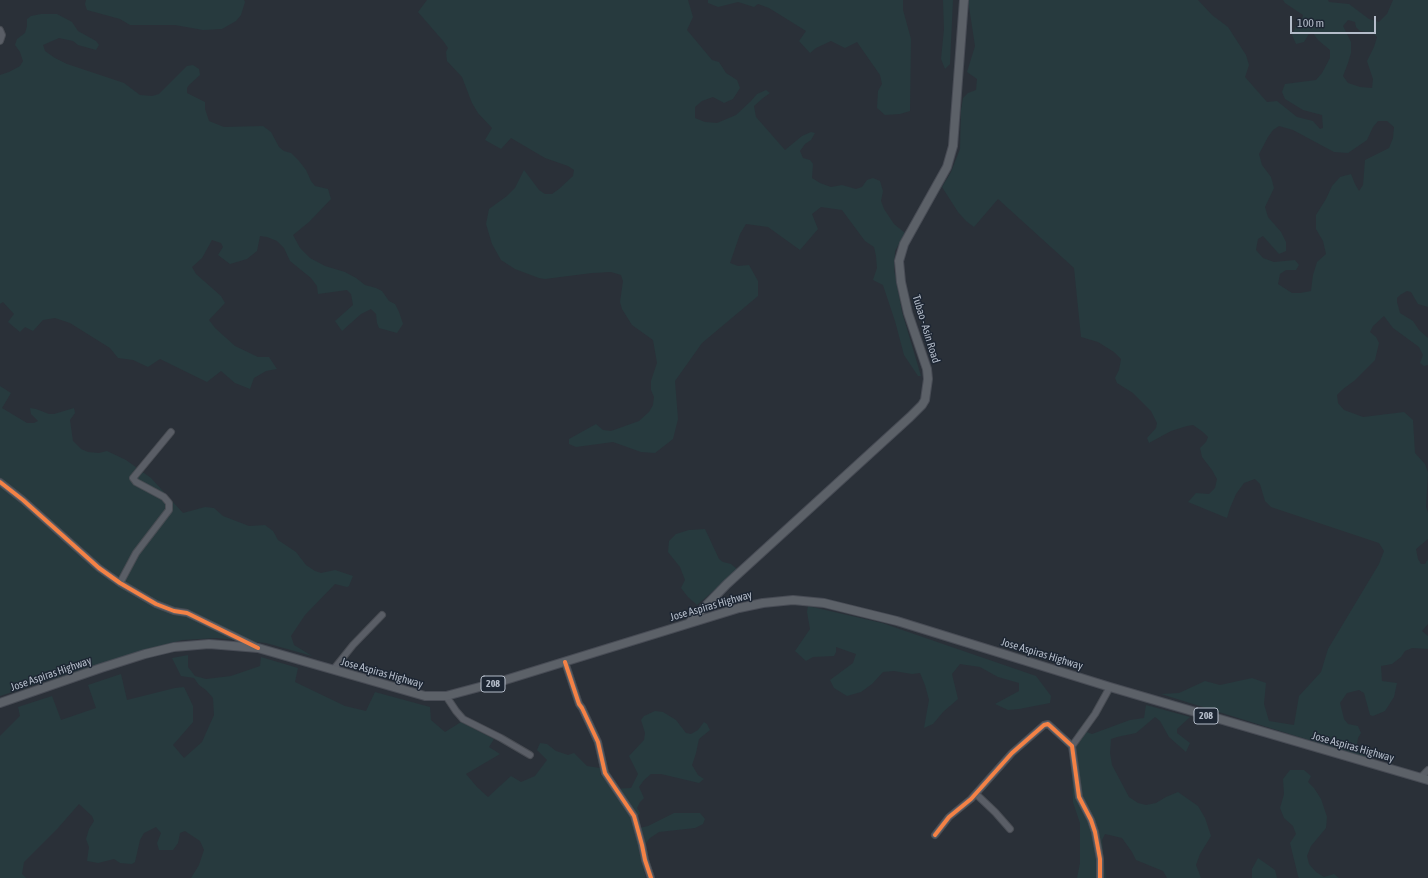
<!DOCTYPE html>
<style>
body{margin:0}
#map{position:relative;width:1428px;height:878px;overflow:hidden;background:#2a3038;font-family:"Asap Condensed",sans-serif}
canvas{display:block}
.scale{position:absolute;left:1290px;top:16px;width:86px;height:18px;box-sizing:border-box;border:2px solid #b4bcc9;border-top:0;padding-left:5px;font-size:12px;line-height:14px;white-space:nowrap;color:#b4bcc9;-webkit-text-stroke:3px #1d2633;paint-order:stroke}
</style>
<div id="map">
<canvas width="1428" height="878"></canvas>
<div class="scale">100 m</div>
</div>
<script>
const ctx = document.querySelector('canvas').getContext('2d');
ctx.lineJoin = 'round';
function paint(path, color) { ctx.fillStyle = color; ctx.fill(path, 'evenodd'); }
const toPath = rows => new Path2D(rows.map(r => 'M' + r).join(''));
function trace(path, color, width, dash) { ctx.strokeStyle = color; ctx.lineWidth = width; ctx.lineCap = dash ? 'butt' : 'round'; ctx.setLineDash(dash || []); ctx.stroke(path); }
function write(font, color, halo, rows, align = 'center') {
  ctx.font = font + ' "Asap Condensed",sans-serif'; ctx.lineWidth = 3; ctx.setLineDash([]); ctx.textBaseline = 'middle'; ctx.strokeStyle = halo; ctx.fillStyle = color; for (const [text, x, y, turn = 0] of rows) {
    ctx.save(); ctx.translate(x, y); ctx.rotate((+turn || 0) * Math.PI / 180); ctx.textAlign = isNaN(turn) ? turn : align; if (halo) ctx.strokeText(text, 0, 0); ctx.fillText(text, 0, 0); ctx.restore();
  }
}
paint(toPath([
 [86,0,244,0,245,2,241,15,236,21,222,29,203,30,175,25,130,25,120,19,87,10,85,4],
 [427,0,688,0,693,17,687,30,712,60,719,62,726,73,737,80,740,88,733,99,724,103,713,97,702,101,695,107,695,118,705,122,717,123,736,115,751,101,757,94,766,90,770,93,763,98,754,106,756,117,785,150,802,136,811,132,815,133,811,140,805,144,800,151,803,158,810,160,813,164,812,178,820,183,831,187,842,185,856,189,862,187,867,180,873,178,880,181,883,191,881,201,884,209,894,224,905,233,895,251,894,269,902,312,921,376,918,376,904,355,895,321,883,285,873,280,877,268,876,256,874,247,865,241,842,210,821,207,812,214,818,229,800,250,768,227,746,224,740,234,730,263,738,266,749,265,758,281,758,296,702,343,675,381,678,419,673,439,655,453,641,452,613,442,576,447,569,444,569,439,596,424,603,430,611,431,639,421,649,412,653,405,654,397,651,390,651,381,657,363,653,340,632,325,622,309,620,302,623,281,621,275,611,272,592,273,545,279,539,278,515,269,501,260,492,244,486,224,489,209,507,196,515,188,524,170,539,190,545,194,552,194,559,189,573,176,574,170,568,166,545,158,511,138,501,149,485,140,492,128,478,113,472,103,462,77,447,61,446,52,448,48,444,42,418,12],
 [708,0,903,0,903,10,911,39,910,111,900,114,885,115,877,108,878,91,882,84,880,75,857,42,845,48,831,41,816,48,810,53,799,41,806,31,769,8,758,4,754,7,738,2,718,7,708,3],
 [943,0,953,0,950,64,945,69,941,59,944,29],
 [968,0,1198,0,1212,15,1228,27,1246,55,1249,65,1245,77,1267,102,1277,101,1297,117,1313,121,1320,129,1323,128,1322,115,1303,110,1285,99,1282,92,1285,84,1316,80,1322,73,1330,58,1330,50,1318,40,1313,33,1310,32,1304,42,1296,44,1292,35,1296,26,1302,21,1303,15,1285,3,1283,0,1328,0,1329,2,1349,4,1369,19,1379,22,1387,14,1393,0,1428,0,1428,307,1418,304,1411,292,1407,291,1400,295,1397,298,1397,302,1400,313,1413,321,1419,330,1428,338,1428,365,1424,366,1420,363,1423,355,1419,347,1393,328,1384,316,1373,326,1370,332,1376,337,1379,343,1375,360,1354,381,1343,389,1337,395,1338,403,1344,410,1363,417,1404,412,1413,420,1415,453,1425,464,1428,473,1426,507,1428,513,1428,539,1416,549,1418,559,1421,564,1425,564,1428,559,1428,624,1422,631,1428,636,1428,649,1412,648,1405,651,1401,657,1392,664,1381,666,1382,681,1397,683,1394,697,1385,711,1373,716,1370,715,1364,693,1359,690,1347,693,1340,703,1344,719,1348,724,1358,726,1361,733,1358,738,1357,744,1365,749,1370,759,1161,694,1179,693,1205,681,1220,685,1252,678,1266,683,1264,704,1269,721,1294,725,1299,696,1321,672,1328,649,1379,564,1384,551,1379,543,1271,507,1265,501,1260,484,1255,479,1244,483,1236,494,1230,508,1227,518,1188,502,1196,493,1209,494,1215,488,1217,479,1212,470,1202,457,1200,448,1206,442,1208,437,1203,432,1193,425,1187,426,1171,431,1149,443,1147,438,1156,428,1157,423,1151,411,1133,393,1117,383,1115,378,1119,370,1121,359,1114,352,1098,342,1081,337,1074,268,998,199,974,227,966,221,958,212,942,187,951,172,960,149,961,110,963,98,968,93,976,90,977,79,967,72,975,46],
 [1348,20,1355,22,1356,27,1360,31,1373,33,1377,37,1374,47,1367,61,1373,79,1372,88,1360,87,1348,83,1343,76,1348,63,1351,53,1351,42,1343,26],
 [1378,121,1387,121,1394,127,1393,138,1389,148,1365,160,1363,185,1359,191,1355,184,1351,174,1340,177,1332,186,1326,199,1316,215,1316,229,1323,241,1326,254,1317,262,1313,275,1311,291,1300,293,1292,293,1278,284,1280,274,1286,270,1296,270,1299,265,1295,260,1274,262,1263,258,1256,250,1258,239,1263,236,1279,254,1286,251,1286,242,1281,232,1268,217,1265,207,1274,188,1271,177,1262,165,1259,154,1268,137,1273,130,1279,126,1293,130,1334,152,1348,153,1367,140,1373,127],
 [41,14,57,14,72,22,78,31,96,41,99,45,96,50,78,45,73,41,59,38,43,45,45,51,55,58,67,64,124,83,140,95,152,96,159,94,187,66,193,65,199,69,200,75,189,85,187,88,187,93,205,102,205,109,209,121,224,127,263,126,271,132,279,147,284,151,291,153,299,161,306,170,311,181,315,186,328,189,331,199,309,222,293,235,300,248,310,258,325,266,345,272,356,278,365,285,376,288,382,291,389,301,395,304,399,312,403,324,397,333,379,328,377,323,376,314,371,309,361,314,342,331,335,321,353,305,351,294,347,290,318,294,317,286,311,278,290,261,284,248,277,241,267,237,260,236,257,251,247,259,230,264,218,255,223,247,221,243,212,240,202,258,192,267,196,274,221,296,225,303,209,320,215,328,235,346,258,357,269,357,277,369,266,371,254,378,250,389,235,383,221,371,207,382,160,359,148,367,133,360,118,358,110,348,70,323,55,318,43,320,33,331,25,327,20,332,8,322,14,314,3,302,0,304,0,75,9,72,20,66,23,61,20,52,15,45,17,39,25,33,27,26,27,19,31,16],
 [0,386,11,393,2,408,27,423,34,423,38,421,31,414,30,408,36,409,49,414,54,414,74,408,75,413,70,420,73,441,81,449,88,452,99,453,107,451,126,460,151,478,183,513,205,507,214,508,223,516,249,526,265,525,273,531,278,540,296,552,306,565,315,571,321,573,335,570,353,576,349,586,347,587,335,584,305,615,291,636,294,645,312,656,266,643,216,638,182,640,93,666,0,696],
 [705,529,719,559,723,562,731,564,738,570,697,605,688,597,681,588,685,580,680,567,668,552,669,541,676,534,689,530],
 [808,606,882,623,1036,676,1051,696,1050,703,1019,709,1008,710,995,704,1019,691,1019,683,998,677,980,667,960,664,952,674,958,699,943,712,933,724,924,728,929,700,925,685,920,673,912,674,894,671,883,672,872,684,861,692,847,696,834,688,830,680,853,663,856,654,836,647,836,652,834,656,813,657,806,661,795,651,810,629,807,612],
 [188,655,188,667,195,676,206,679,231,676,260,666,261,657,298,668,295,682,345,706,366,711,375,692,430,707,431,720,445,732,461,722,494,739,489,747,500,754,466,774,477,787,488,797,511,776,521,782,535,776,547,760,537,750,540,743,547,744,556,751,568,755,574,753,587,766,600,768,600,774,613,789,631,788,638,774,629,756,644,740,645,733,641,720,644,716,655,711,663,712,676,720,686,733,691,734,698,730,704,722,707,724,710,730,699,739,696,753,692,765,698,775,704,779,699,783,661,774,651,774,644,780,639,787,644,798,640,802,637,808,640,813,633,826,635,829,648,826,674,813,700,813,705,819,703,824,695,828,659,832,650,838,639,852,646,878,191,878,199,865,204,850,200,841,185,831,180,833,178,843,173,850,159,850,157,843,161,833,156,827,144,833,140,840,135,862,132,864,120,863,114,859,98,863,87,861,89,847,86,839,89,829,94,821,92,816,79,804,58,828,24,862,22,874,26,878,0,878,0,736,20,716,18,707,52,696,61,720,96,708,88,685,121,674,127,700,175,688,184,687,193,706,193,722,173,745,184,758,202,742,214,715,213,698,206,690,199,685,194,678,181,676,172,658],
 [1146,705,1190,717,1177,729,1177,733,1190,743,1186,752,1169,737,1160,721,1155,717,1136,733,1117,737,1111,739,1110,753,1112,765,1129,797,1138,803,1146,805,1156,803,1166,797,1178,792,1198,806,1205,818,1211,836,1200,854,1196,865,1201,878,1167,878,1163,871,1136,860,1132,852,1122,838,1105,834,1102,840,1106,878,1077,878,1080,863,1080,823,1073,802,1071,755,1078,729,1092,734,1130,720,1144,718],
 [1290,770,1304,770,1311,776,1308,782,1314,788,1321,799,1327,817,1326,828,1311,846,1307,856,1309,864,1316,872,1324,877,1334,874,1339,878,1299,878,1298,876,1290,843,1296,834,1293,826,1284,818,1280,808,1284,794,1283,779],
 [1258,858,1275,870,1277,878,1252,878,1252,869]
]), '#273a3e');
const minor = toPath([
 [0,30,2,35,0,41],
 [0,482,23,500,99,568,120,583,156,604,174,611,187,613,257,647],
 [120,583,136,553,169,510,169,503,164,497,136,482,133,478,171,432],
 [565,662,579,704,582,708,598,742,605,773,634,816,642,845,645,860,651,878],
 [333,670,353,645,382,615],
 [446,696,456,711,463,719,501,738,530,755],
 [1072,746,1095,714,1110,687],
 [1420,778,1428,770],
 [976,794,995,812,1010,829],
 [935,835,949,817,971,799,1012,753,1044,725,1048,724,1072,746,1079,797,1091,820,1095,832,1100,859,1100,878]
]);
const major = toPath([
 [689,623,727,584,910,417,922,405,925,400,928,379,927,369,908,313,901,282,899,261,904,244,947,167,953,146,964,0],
 [0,703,101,668,145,654,174,647,209,644,258,648,425,696,446,696,502,681,739,608,763,603,793,600,824,603,897,621,1110,687,1428,780]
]);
trace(minor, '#484c53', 8);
trace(major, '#484c55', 10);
trace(minor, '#5a5e66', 6);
trace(major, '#5c6168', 8);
trace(toPath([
 [0,482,23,500,99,568,120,583,156,604,174,611,187,613,258,648],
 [565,662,579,704,582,708,598,742,605,773,634,816,642,845,645,860,651,878],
 [935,835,949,817,971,799,1012,753,1044,725,1048,724,1072,746,1079,797,1091,820,1095,832,1100,859,1100,878]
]), '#f48246', 4);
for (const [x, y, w] of [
 [493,684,24],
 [1206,716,24]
]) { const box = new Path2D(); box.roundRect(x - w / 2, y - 8, w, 16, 3); ctx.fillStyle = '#1d2633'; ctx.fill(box); trace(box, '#b4bcc9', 1); }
write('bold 10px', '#b4bcc9', null, [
 ["208",493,684],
 ["208",1206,716]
]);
write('11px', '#b4bcc9', '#1d2633', [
 ["Tubao - Asin Road",926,329,73],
 ["Jose Aspiras Highway",711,606,-16],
 ["Jose Aspiras Highway",1042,654,17],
 ["Jose Aspiras Highway",382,673,16],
 ["Jose Aspiras Highway",51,674,-19],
 ["Jose Aspiras Highway",1353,747,16]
]);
</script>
